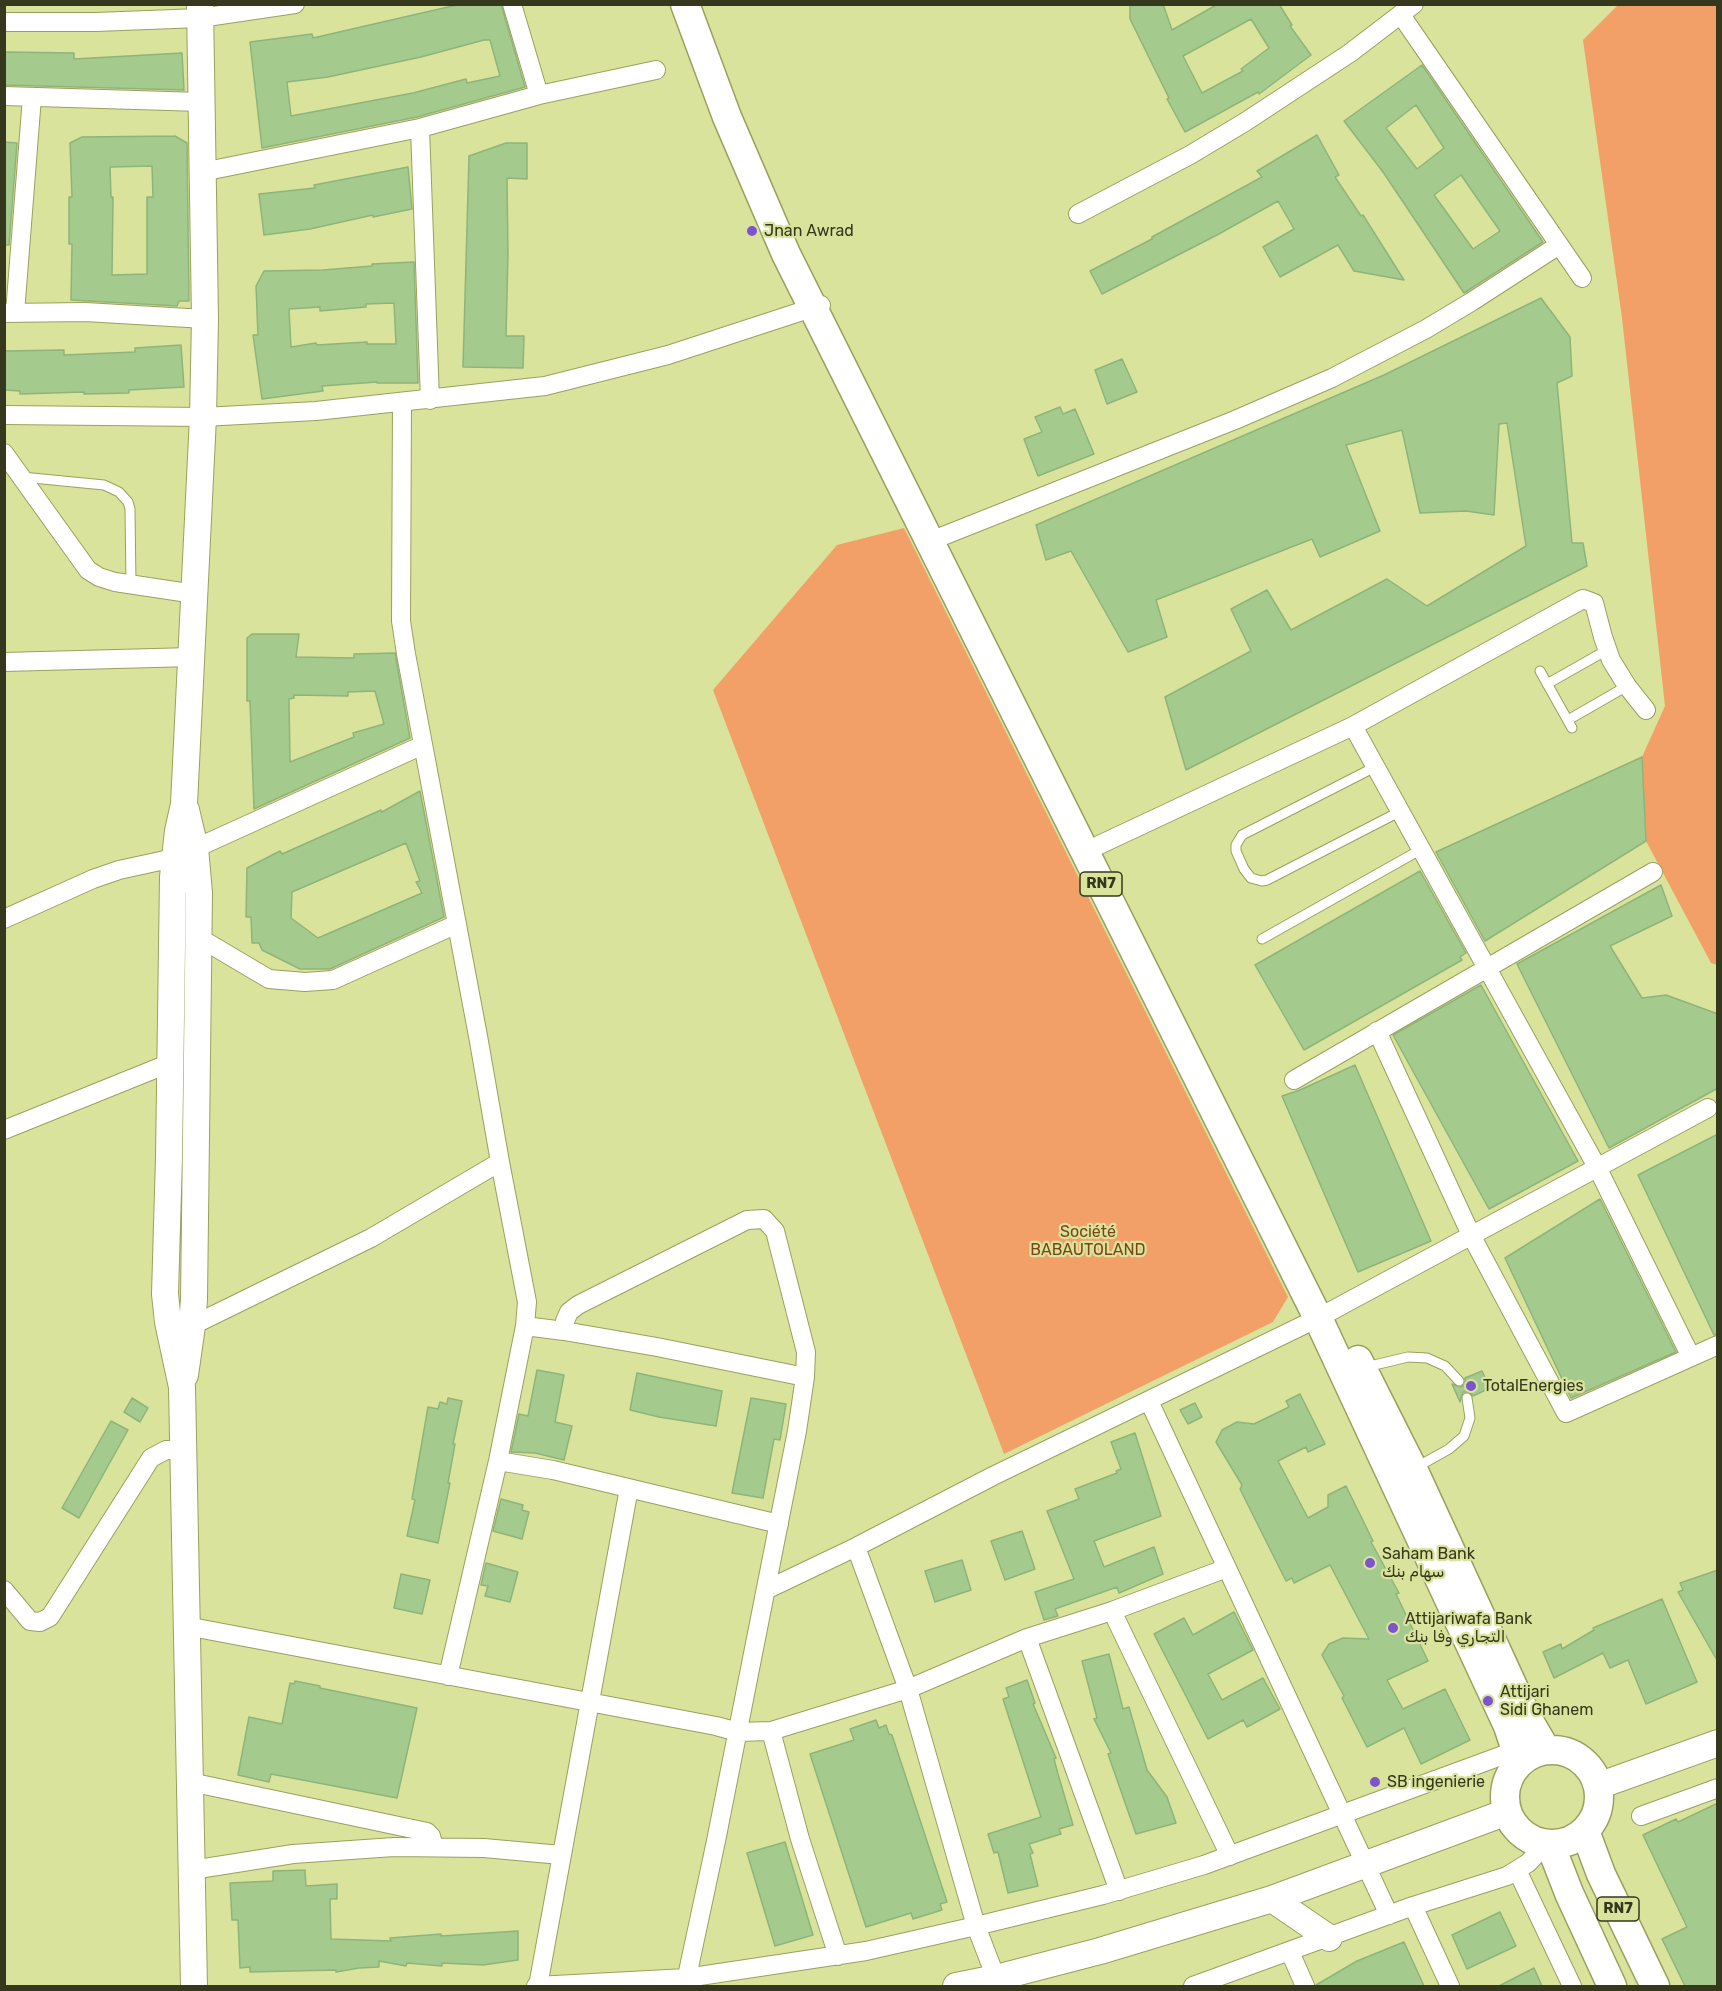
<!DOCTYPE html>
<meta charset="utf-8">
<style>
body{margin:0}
#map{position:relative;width:1722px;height:1991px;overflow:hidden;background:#dae39c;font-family:Rubik,sans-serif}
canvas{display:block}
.frame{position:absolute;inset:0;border:6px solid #35381c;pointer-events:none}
</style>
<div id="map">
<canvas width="1722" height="1991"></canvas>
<div class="frame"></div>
</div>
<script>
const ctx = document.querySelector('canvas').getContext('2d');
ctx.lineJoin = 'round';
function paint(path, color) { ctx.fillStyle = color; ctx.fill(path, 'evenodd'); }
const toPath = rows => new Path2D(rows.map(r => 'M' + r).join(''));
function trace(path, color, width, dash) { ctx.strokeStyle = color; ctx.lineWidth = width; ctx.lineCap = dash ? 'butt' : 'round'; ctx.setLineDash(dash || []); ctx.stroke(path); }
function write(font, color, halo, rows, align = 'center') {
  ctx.font = font + ' Rubik,"Noto Naskh Arabic",sans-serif'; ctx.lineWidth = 4.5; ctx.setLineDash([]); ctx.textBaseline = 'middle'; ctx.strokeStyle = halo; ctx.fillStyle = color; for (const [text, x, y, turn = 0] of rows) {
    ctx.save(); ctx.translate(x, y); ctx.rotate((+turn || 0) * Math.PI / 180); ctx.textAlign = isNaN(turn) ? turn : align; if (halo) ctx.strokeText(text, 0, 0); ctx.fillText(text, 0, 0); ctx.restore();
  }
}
paint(toPath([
 [1618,5,1717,5,1717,965,1711,963,1646,841,1642,757,1665,706,1622,318,1583,40],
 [904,528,1288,1297,1273,1322,1004,1454,713,690,837,545]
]), '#f2a068');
const building = toPath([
 [461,4,501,4,525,87,417,117,262,148,250,42,312,34,313,38,461,4],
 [484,40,490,40,500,76,467,83,466,79,413,93,291,116,287,82,328,77,421,57,484,40],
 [1130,4,1163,4,1172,30,1218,4,1279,4,1292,25,1290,26,1311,55,1259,94,1258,92,1185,132,1167,99,1169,98,1130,19,1130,4],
 [1251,19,1269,48,1241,69,1243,71,1202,93,1183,56,1251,19],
 [4,52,74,53,74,59,182,53,184,90,4,85,4,52],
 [1422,65,1543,242,1464,293,1383,172,1344,121,1422,65],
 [1416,105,1444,148,1417,169,1386,128,1416,105],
 [1461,175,1500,231,1473,249,1434,195,1461,175],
 [1317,135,1339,175,1335,177,1361,216,1363,215,1404,280,1354,271,1338,245,1280,277,1263,247,1294,229,1278,201,1217,235,1102,294,1090,271,1152,239,1152,237,1262,177,1257,171,1317,135],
 [175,136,187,143,189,301,179,301,177,306,71,300,72,244,69,244,69,197,72,197,70,143,82,137,175,136],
 [152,166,153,197,147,197,147,274,112,275,113,197,111,197,110,167,152,166],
 [4,142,17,143,9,245,4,245,4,142],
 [506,143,527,143,527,179,507,178,508,254,506,336,524,336,523,368,463,367,469,156,506,143],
 [408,167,412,209,373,217,373,215,310,229,264,235,259,194,315,188,314,185,408,167],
 [414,262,418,383,377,383,377,382,322,386,323,391,262,399,253,335,258,335,256,286,264,271,323,270,372,266,372,264,414,262],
 [394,303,396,344,367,344,367,342,317,345,316,343,291,347,289,309,320,307,320,311,366,307,366,304,394,303],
 [1541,298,1570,337,1572,376,1557,383,1572,543,1583,543,1587,566,1186,770,1165,697,1251,651,1231,609,1267,590,1291,630,1387,579,1427,606,1526,546,1507,423,1499,424,1494,515,1466,511,1420,513,1402,430,1346,445,1380,531,1320,557,1312,539,1156,600,1167,637,1128,652,1071,551,1046,560,1036,525,1384,375,1541,298],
 [181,345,184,387,129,390,129,393,84,394,84,392,20,394,20,391,4,390,4,351,64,350,64,355,135,352,135,348,181,345],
 [1122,359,1137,392,1107,404,1095,370,1122,359],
 [1060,407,1063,414,1075,409,1094,454,1038,476,1024,439,1042,432,1035,417,1060,407],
 [252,634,299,634,296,657,354,658,354,654,395,653,410,738,254,809,250,701,247,701,247,638,252,634],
 [375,691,384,724,353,733,354,737,290,762,289,699,294,698,294,695,348,696,348,692,375,691],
 [1642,757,1646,841,1485,941,1436,852,1642,757],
 [420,791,444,917,330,969,300,969,262,950,259,943,252,943,251,917,246,917,247,868,280,851,282,854,381,810,382,812,420,791],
 [406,843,420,881,416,882,422,893,318,938,291,918,292,892,406,843],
 [1420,871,1466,953,1460,957,1462,960,1304,1050,1255,965,1420,871],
 [1661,885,1672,916,1610,946,1642,998,1666,995,1718,1014,1718,1088,1609,1148,1517,964,1661,885],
 [1481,985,1578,1161,1489,1209,1393,1035,1481,985],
 [1355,1065,1431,1241,1358,1272,1282,1096,1300,1090,1355,1065],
 [1718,1134,1718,1334,1714,1335,1638,1175,1718,1134],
 [1600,1199,1676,1352,1571,1398,1505,1258,1600,1199],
 [537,1370,564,1375,555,1422,572,1426,564,1460,535,1453,511,1452,519,1414,528,1416,537,1370],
 [1482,1371,1490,1388,1473,1396,1469,1392,1463,1392,1460,1402,1452,1384,1461,1387,1465,1384,1465,1378,1482,1371],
 [637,1373,722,1391,716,1426,659,1417,630,1410,637,1373],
 [1300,1394,1325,1444,1308,1452,1306,1447,1278,1461,1308,1518,1328,1507,1328,1495,1346,1486,1373,1541,1371,1542,1399,1593,1396,1594,1428,1661,1387,1680,1403,1709,1445,1689,1470,1740,1421,1764,1404,1728,1367,1747,1342,1698,1344,1696,1322,1655,1329,1644,1343,1638,1369,1639,1330,1565,1294,1583,1292,1578,1286,1581,1240,1489,1242,1485,1216,1442,1222,1430,1237,1422,1254,1424,1289,1407,1286,1401,1300,1394],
 [132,1398,148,1408,140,1422,124,1412,132,1398],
 [448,1398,462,1401,453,1444,455,1444,448,1483,450,1483,438,1543,407,1536,415,1500,412,1499,428,1407,438,1409,440,1402,447,1404,448,1398],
 [751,1398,786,1404,780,1440,774,1439,763,1498,732,1493,751,1398],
 [1195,1403,1202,1417,1188,1424,1180,1410,1195,1403],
 [111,1421,128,1430,79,1518,62,1508,111,1421],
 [1135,1433,1161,1516,1094,1541,1104,1567,1154,1547,1163,1574,1119,1593,1117,1587,1055,1609,1058,1616,1044,1620,1035,1592,1074,1579,1047,1511,1079,1499,1075,1489,1117,1473,1116,1471,1121,1469,1111,1442,1135,1433],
 [501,1499,523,1505,522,1510,529,1512,522,1539,493,1531,501,1499],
 [1022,1531,1035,1569,1005,1580,991,1541,1022,1531],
 [962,1560,971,1590,935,1602,925,1571,962,1560],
 [486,1563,518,1572,510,1602,485,1596,488,1586,481,1585,486,1563],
 [1718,1570,1718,1662,1678,1592,1683,1590,1680,1583,1718,1570],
 [401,1574,430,1580,422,1614,394,1608,401,1574],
 [1662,1599,1697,1682,1646,1704,1628,1660,1610,1668,1603,1653,1554,1678,1543,1652,1561,1644,1562,1649,1594,1630,1593,1628,1662,1599],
 [1234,1612,1253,1650,1208,1674,1222,1700,1263,1678,1280,1709,1247,1727,1243,1720,1208,1739,1154,1634,1184,1618,1193,1635,1234,1612],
 [1109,1654,1123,1709,1129,1707,1147,1770,1167,1797,1176,1823,1136,1834,1108,1754,1111,1753,1094,1719,1097,1718,1082,1661,1109,1654],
 [1027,1680,1035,1703,1033,1704,1056,1758,1054,1759,1058,1774,1073,1825,1059,1829,1061,1834,1029,1844,1033,1853,1030,1854,1038,1886,1008,1893,998,1852,994,1853,988,1834,1041,1817,1003,1699,1009,1697,1006,1688,1027,1680],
 [295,1681,320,1686,320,1688,417,1708,397,1798,271,1774,269,1782,238,1775,249,1717,282,1724,290,1683,294,1684,295,1681],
 [876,1720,879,1728,886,1725,889,1734,892,1735,947,1902,940,1904,942,1910,913,1919,911,1913,866,1927,810,1754,854,1740,850,1729,876,1720],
 [1718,1803,1718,1986,1685,1986,1662,1939,1687,1927,1643,1835,1676,1819,1678,1822,1718,1803],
 [785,1842,813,1935,775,1946,747,1853,785,1842],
 [305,1870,306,1886,337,1884,337,1899,330,1899,331,1939,391,1941,390,1938,441,1934,441,1936,518,1931,518,1960,483,1965,442,1963,442,1966,407,1963,406,1966,379,1961,379,1967,359,1968,336,1972,336,1970,250,1972,250,1967,240,1968,238,1920,232,1920,230,1883,273,1881,273,1871,305,1870],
 [1500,1912,1516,1946,1467,1969,1452,1935,1500,1912],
 [1404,1942,1424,1986,1316,1986,1316,1985,1357,1961,1404,1942],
 [1534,1968,1542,1986,1499,1986,1534,1968]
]);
paint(building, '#a5ca8e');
trace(building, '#8fb479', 1.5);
const lane = toPath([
 [22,477,104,485,119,492,128,502,130,509,131,585],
 [1540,671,1572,728],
 [1547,684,1607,650],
 [1568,720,1627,686],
 [1375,767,1242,835,1236,845,1236,851,1244,869,1251,878,1262,881,1267,880,1399,812],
 [1262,939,1420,850],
 [1366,1367,1408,1357,1427,1358,1445,1366,1459,1381],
 [1415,1468,1449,1449,1464,1436,1470,1418,1467,1398]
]);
const street = toPath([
 [512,4,539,95],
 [1401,15,1582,278],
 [4,22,96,22,200,18,295,4],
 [4,96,201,102],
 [420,128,430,400],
 [202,172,420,128,539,95,656,70],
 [1078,214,1190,155,1245,122,1350,53,1414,4],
 [4,313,85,312,205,319],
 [15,313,32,97],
 [4,415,203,417,316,411,545,386,668,355,821,305],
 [4,453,88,570,99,577,115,582,195,594],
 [943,536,1235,420,1332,378,1426,329,1471,302,1559,245],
 [4,662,192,657],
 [1353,726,1597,1167,1691,1357],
 [1099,845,1353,726,1583,599,1594,603,1603,637,1611,660,1627,686,1646,710],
 [4,919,93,879,119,870,174,858,423,745],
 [198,937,269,979,305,982,333,980,457,924],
 [1377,1031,1471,1235,1566,1413,1718,1345],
 [1294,1080,1653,872],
 [4,1130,170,1063],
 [525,1326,564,1331,565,1321,569,1312,578,1305,747,1220,764,1219,775,1231,806,1352,805,1377,797,1431,716,1841,685,1986],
 [183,1330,371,1238,500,1162,478,1036,406,654,401,621,402,403],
 [564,1331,657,1347,805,1377],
 [1149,1401,1389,1915],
 [498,1461,553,1470,779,1524],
 [856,1547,908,1689,976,1926,999,1986],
 [4,1590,30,1621,40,1622,50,1617,151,1458,166,1450,183,1450],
 [766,1590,856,1547,993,1476,1318,1318,1708,1108],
 [1112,1611,1230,1856],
 [186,1626,716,1726,738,1732,771,1731,908,1689,1027,1638,1112,1611,1227,1568],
 [1027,1638,1119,1891],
 [448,1676,498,1461,525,1326,527,1302,500,1162],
 [771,1731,800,1839,838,1956],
 [190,1782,427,1832,431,1836,434,1847],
 [1641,1816,1718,1788],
 [192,1870,293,1854,394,1847,484,1848,561,1855],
 [1517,1870,1572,1986],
 [1413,1906,1450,1986],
 [1290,1952,1305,1986],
 [536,1986,686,1978,866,1951,976,1926,1103,1895,1204,1865,1517,1750],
 [538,1986,629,1488],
 [1193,1986,1413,1906,1507,1876,1528,1863,1546,1844]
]);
const secondary = toPath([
 [185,1375,192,1326,194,1299,199,893,195,848,186,810],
 [1598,1786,1718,1743],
 [1272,1899,1329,1938],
 [194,1986,182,1387,168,1322,165,1294,169,1157,173,877,178,831,184,804,203,417,205,319,200,4],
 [956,1986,996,1978,1100,1951,1272,1899,1507,1812]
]);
const primary = toPath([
 [685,4,727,117,786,254,1318,1318,1508,1726,1520,1762],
 [1358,1360,1413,1469,1528,1719,1546,1750],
 '1505 1797a47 47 0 1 1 94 0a47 47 0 1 1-94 0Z',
 [1585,1831,1601,1874,1655,1986],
 [1550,1844,1569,1893,1612,1986]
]);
trace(lane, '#9aa15e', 11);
trace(street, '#9aa15e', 20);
trace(secondary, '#9aa15e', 28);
trace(primary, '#9aa15e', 31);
trace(lane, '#fff', 9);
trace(street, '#fff', 18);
trace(secondary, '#fff', 26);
trace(primary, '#fff', 28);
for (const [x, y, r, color] of [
 [752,231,6,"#7b54ce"],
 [1471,1386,6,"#7b54ce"],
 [1370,1563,6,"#7b54ce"],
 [1393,1628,6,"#7b54ce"],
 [1488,1701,6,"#7b54ce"],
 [1375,1782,6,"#7b54ce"]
]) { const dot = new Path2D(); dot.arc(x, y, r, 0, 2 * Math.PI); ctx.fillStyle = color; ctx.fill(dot); trace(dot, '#dae39c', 2); }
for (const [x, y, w] of [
 [1101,884,42],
 [1618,1909,42]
]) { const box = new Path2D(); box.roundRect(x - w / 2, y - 12, w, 24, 4.5); ctx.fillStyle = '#dae39c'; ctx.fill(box); trace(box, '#35381c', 1.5); }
write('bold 15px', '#35381c', null, [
 ["RN7",1101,884],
 ["RN7",1618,1909]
]);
write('16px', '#35381c', '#dae39c', [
 ["Jnan Awrad",764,231],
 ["TotalEnergies",1483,1386],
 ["Saham Bank",1382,1554],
 ["سهام بنك",1382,1572],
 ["Attijariwafa Bank",1405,1619],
 ["التجاري وفا بنك",1405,1637],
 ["Attijari",1500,1692],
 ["Sidi Ghanem",1500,1710],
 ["SB ingenierie",1387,1782]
], 'left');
write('16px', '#7d4417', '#dae39c', [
 ["Société",1088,1232],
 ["BABAUTOLAND",1088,1250]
]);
</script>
